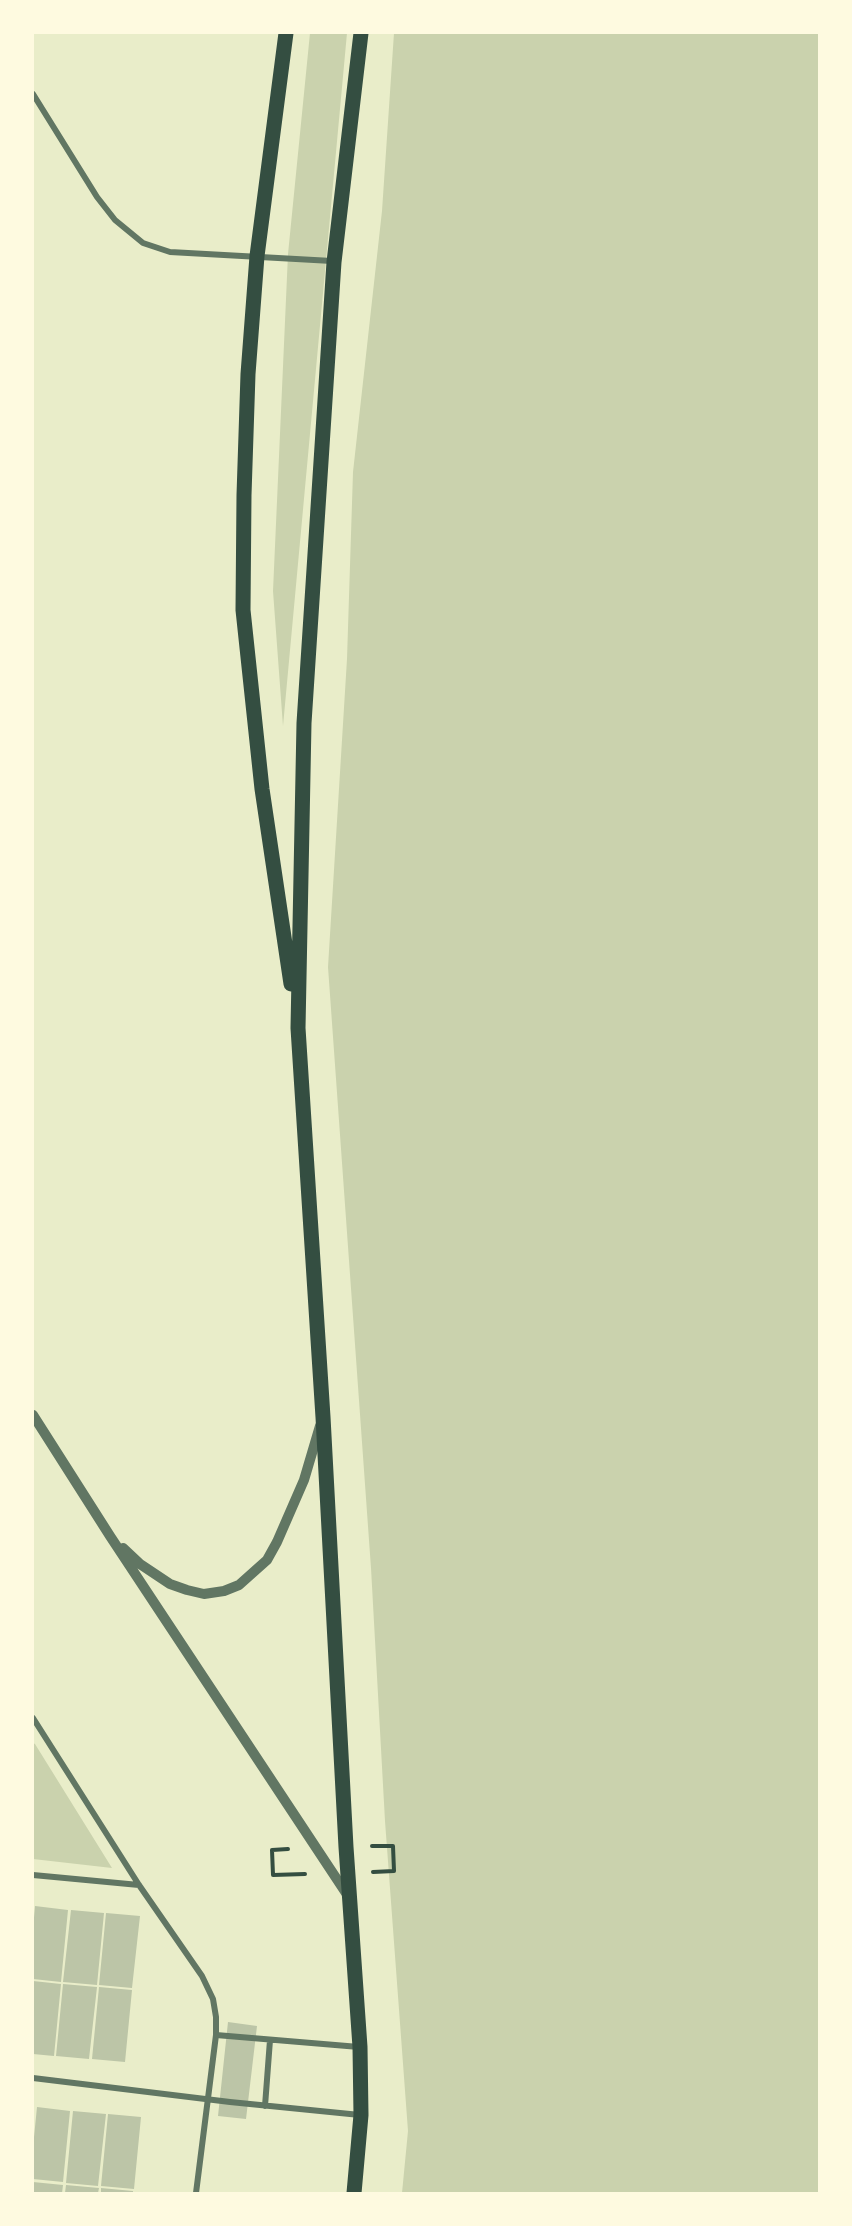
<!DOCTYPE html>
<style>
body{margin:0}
#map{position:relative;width:852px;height:2226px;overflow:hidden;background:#e9edc9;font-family:"Open Sans",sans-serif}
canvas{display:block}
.frame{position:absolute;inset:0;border:34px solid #fefae0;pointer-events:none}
</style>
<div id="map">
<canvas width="852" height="2226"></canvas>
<div class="frame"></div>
</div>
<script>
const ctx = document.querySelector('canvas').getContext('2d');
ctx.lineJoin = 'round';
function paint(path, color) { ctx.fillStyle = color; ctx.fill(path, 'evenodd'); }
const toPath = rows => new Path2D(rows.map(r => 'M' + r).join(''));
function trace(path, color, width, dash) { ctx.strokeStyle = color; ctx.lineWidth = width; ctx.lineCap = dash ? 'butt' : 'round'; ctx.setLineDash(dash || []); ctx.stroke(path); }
paint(toPath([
 [310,33,347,33,283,726,273,591,288,254],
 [394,33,819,33,819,2193,402,2193,408,2131,385,1821,371,1568,328,967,347,659,353,472,382,211],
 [33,1743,35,1744,112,1868,33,1859]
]), '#cad2ad');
paint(toPath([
 [35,1906,68,1910,61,1982,33,1979,33,1929],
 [71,1910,104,1913,97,1985,63,1982],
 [106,1913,140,1916,132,1988,99,1985],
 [33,1981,61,1984,54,2056,33,2054],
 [63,1984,97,1987,89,2059,56,2056],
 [99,1987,132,1990,125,2062,92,2059],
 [228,2022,257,2026,246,2119,218,2116],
 [37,2107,70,2111,63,2182,33,2179,33,2147],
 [73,2111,106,2114,98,2186,66,2183],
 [108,2114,141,2117,134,2189,101,2186],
 [33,2182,63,2185,62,2193,33,2193],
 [66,2185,99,2188,98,2193,65,2193],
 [101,2188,133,2191,133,2193,101,2193]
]), '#bcc5a7');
trace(toPath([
 [372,1846,393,1846,394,1871,373,1872],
 [288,1849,272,1850,273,1875,305,1874]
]), '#344e41', 4);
trace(toPath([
 [33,94,97,197,115,220,143,243,170,252,332,261],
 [33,1718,139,1885,202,1976,213,1999,216,2017,216,2035,196,2193],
 [33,1875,139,1885],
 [216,2035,359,2047],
 [33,2078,230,2102,360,2115],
 [265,2106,270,2040]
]), '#617663', 6);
trace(toPath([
 [33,1415,110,1536,348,1896],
 [123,1548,140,1564,170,1584,187,1590,204,1594,224,1591,239,1585,267,1560,277,1542,304,1480,320,1426]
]), '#617663', 10);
trace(toPath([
 [286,33,257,256,248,374,244,495,243,610,262,789,291,984],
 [354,2193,361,2115,360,2047,346,1847,323,1417,298,1028,304,723,334,262,361,33]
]), '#344e41', 15);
</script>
